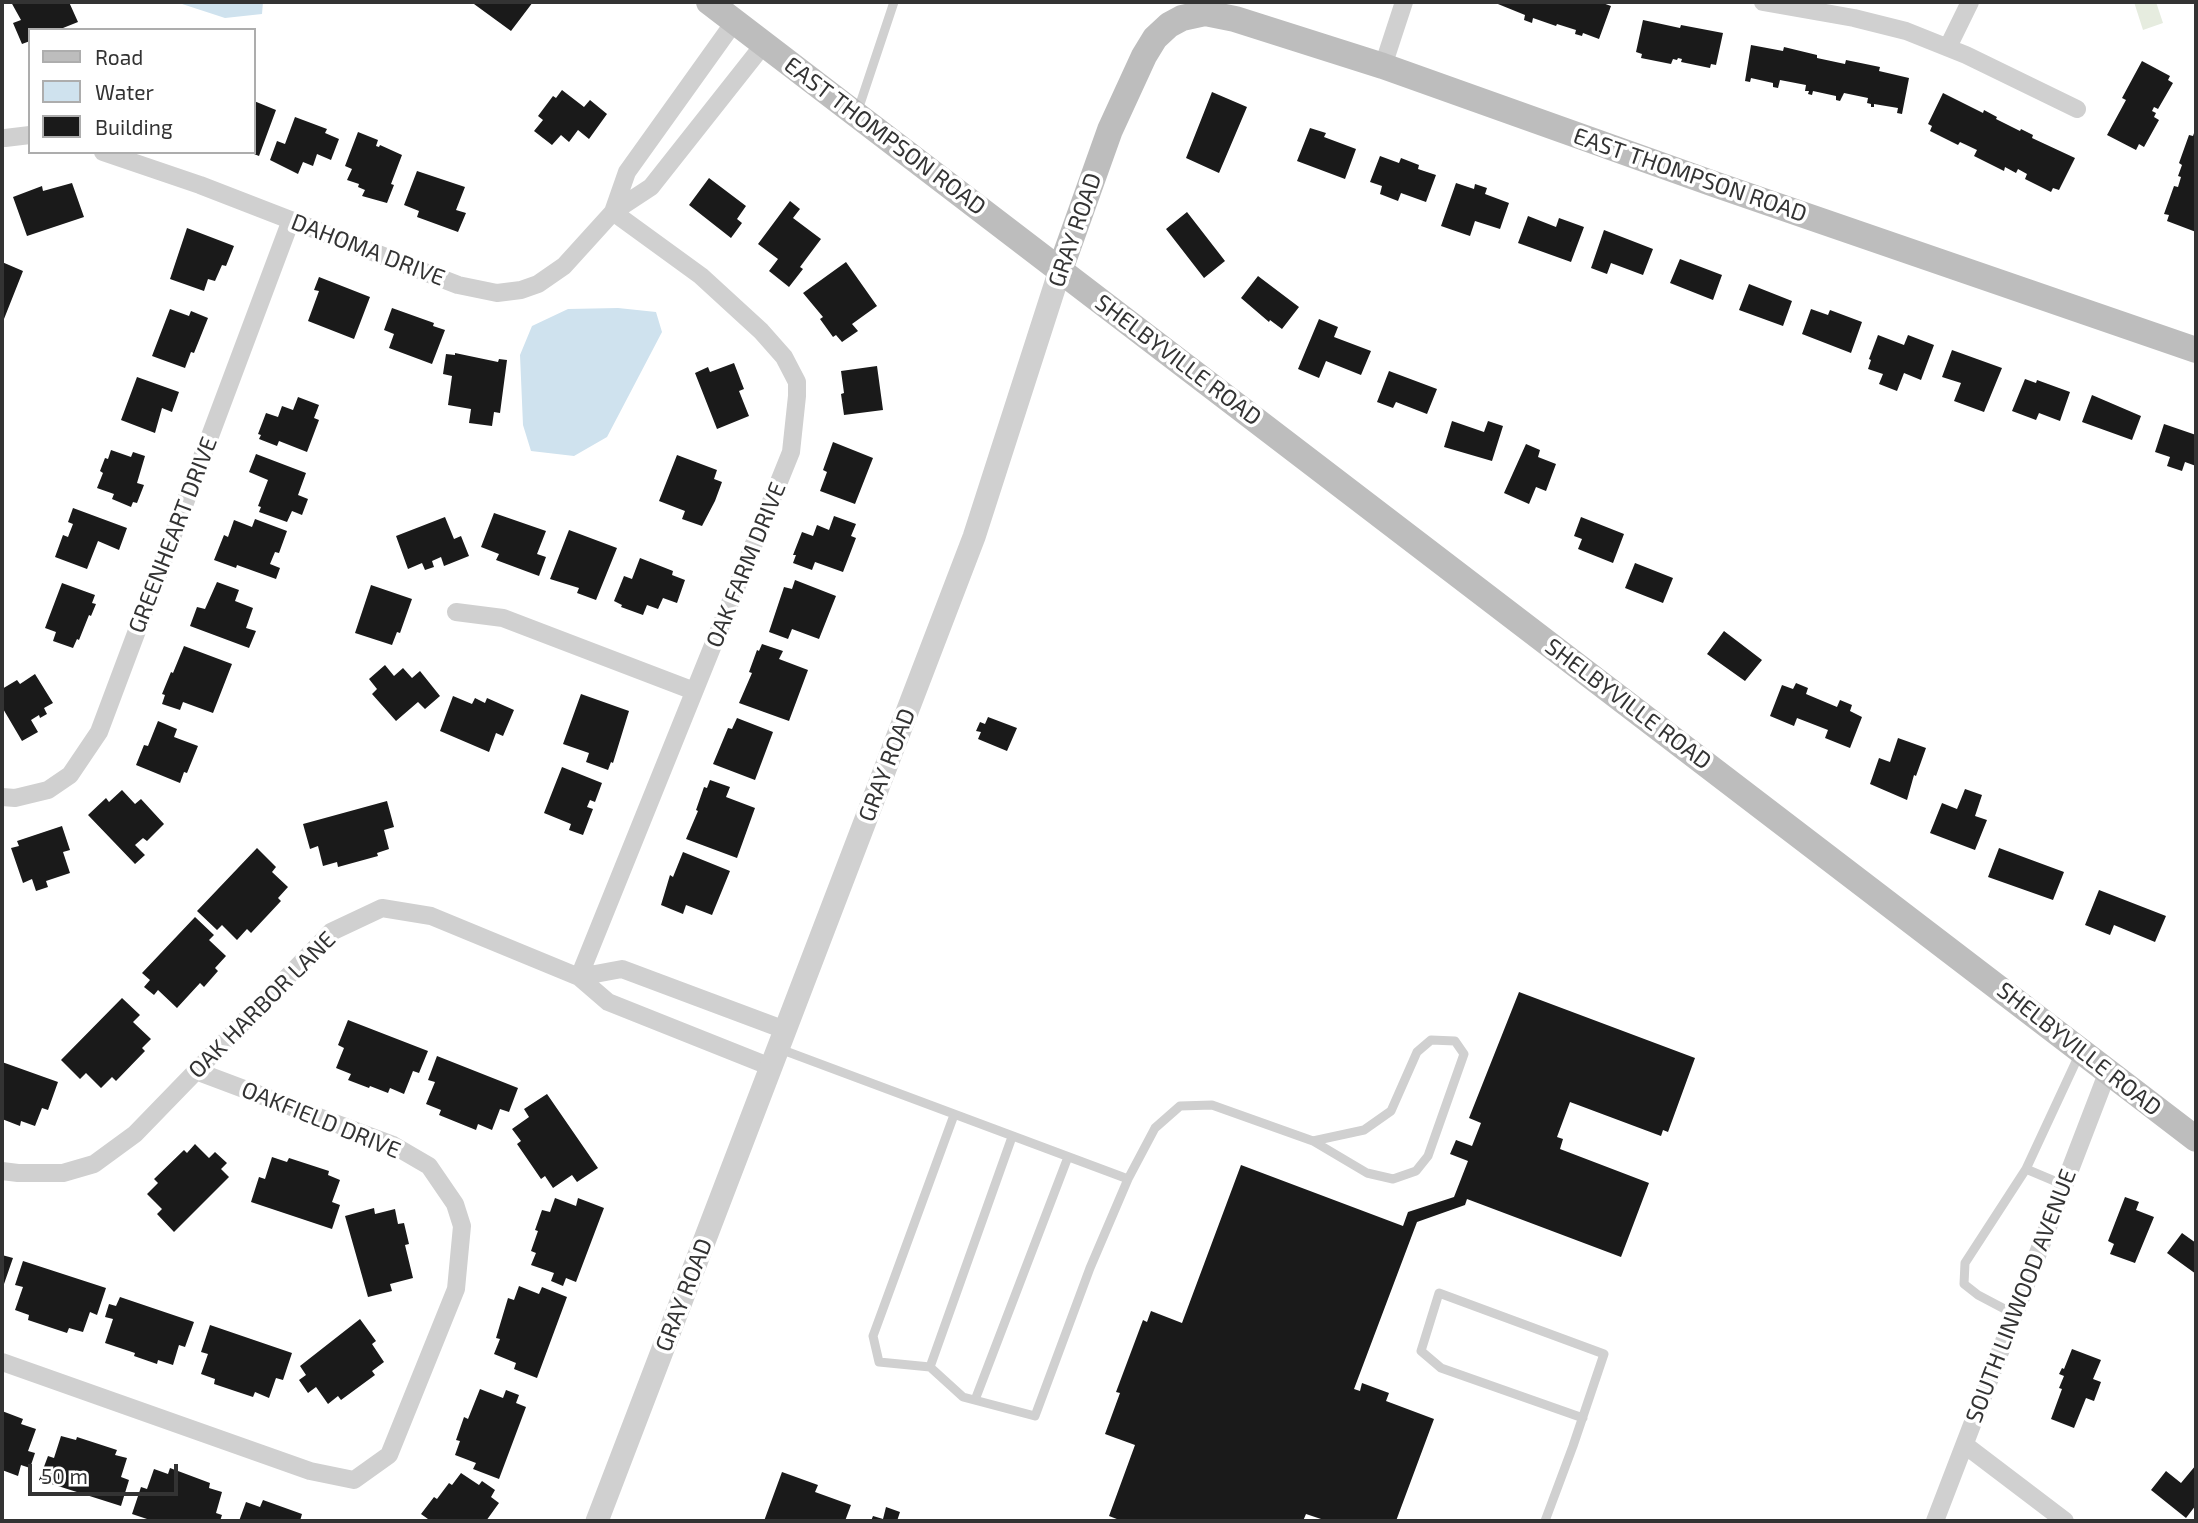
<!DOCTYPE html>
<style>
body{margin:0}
#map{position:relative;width:2198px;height:1523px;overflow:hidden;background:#fff;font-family:"Exo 2",sans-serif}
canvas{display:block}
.frame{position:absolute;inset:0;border:4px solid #333;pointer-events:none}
.legend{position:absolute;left:28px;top:28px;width:228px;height:126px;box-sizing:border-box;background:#fff;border:2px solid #adadad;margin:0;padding:9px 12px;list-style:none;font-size:21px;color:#333}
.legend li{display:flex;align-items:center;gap:14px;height:35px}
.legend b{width:35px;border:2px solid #adadad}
.scale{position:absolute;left:28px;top:1464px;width:150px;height:32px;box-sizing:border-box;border:4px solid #333;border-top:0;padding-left:9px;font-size:21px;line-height:24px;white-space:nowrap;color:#333;-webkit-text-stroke:5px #fff;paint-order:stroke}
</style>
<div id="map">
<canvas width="2198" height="1523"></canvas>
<div class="frame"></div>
<ul class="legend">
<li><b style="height:9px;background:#bdbdbd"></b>Road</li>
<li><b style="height:19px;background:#cfe2ee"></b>Water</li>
<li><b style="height:19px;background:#1a1a1a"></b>Building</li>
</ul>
<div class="scale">50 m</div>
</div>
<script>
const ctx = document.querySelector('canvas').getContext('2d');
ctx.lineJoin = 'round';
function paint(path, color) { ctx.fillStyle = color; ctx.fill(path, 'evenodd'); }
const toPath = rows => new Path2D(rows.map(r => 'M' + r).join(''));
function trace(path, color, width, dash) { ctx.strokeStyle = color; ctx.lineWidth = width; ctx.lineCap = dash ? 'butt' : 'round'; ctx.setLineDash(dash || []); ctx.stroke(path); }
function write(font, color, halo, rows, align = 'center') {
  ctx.font = font + ' "Exo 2",sans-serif'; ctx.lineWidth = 7; ctx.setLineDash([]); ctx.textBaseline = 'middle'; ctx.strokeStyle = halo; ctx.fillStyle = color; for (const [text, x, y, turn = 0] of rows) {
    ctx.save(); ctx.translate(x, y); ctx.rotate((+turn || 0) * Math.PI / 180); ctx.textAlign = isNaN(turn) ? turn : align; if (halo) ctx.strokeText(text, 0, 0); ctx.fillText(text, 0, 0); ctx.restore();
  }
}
paint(toPath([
 [2134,2,2156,2,2163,23,2143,30]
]), '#e6ecdf');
paint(toPath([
 [176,2,263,2,262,14,225,18],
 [618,308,656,312,662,332,607,437,574,456,531,451,523,425,520,355,532,326,568,309]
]), '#cfe2ee');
paint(toPath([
 [11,2,69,2,78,22,58,30,30,30,30,41,22,44,13,23,21,20],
 [476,2,533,2,511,31,474,4],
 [1493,2,1600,2,1611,6,1599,39,1583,33,1582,36,1575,34,1576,30,1557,24,1556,26,1533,18,1532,23,1524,20,1525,15],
 [1643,20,1680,28,1681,25,1723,33,1716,65,1711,64,1710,68,1681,62,1682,59,1678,58,1677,60,1673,59,1671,64,1641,58,1642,54,1636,52],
 [1751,45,1783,51,1784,47,1817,55,1817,58,1845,64,1846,60,1880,67,1879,71,1909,78,1902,114,1897,113,1898,108,1874,104,1874,107,1871,107,1871,104,1867,103,1868,98,1844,93,1840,101,1836,100,1836,96,1813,91,1812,95,1808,94,1809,91,1805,91,1806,85,1780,80,1778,88,1773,87,1773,83,1751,78,1750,82,1745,81],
 [2142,61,2170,76,2168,80,2173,83,2158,109,2154,107,2152,111,2156,113,2154,117,2159,120,2144,147,2139,144,2136,150,2107,135,2126,100,2122,98],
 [562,90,584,107,590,100,607,114,589,139,578,130,569,142,561,135,552,145,534,131,543,120,538,116,553,96,556,98],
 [1212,92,1247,107,1219,173,1186,158],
 [1943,93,1983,113,1984,110,1997,117,1996,119,2020,131,2021,129,2033,135,2032,138,2075,158,2059,190,2053,188,2051,192,2025,179,2027,174,2018,169,2016,173,2005,167,2004,171,1974,156,1977,150,1960,142,1958,145,1930,131,1932,126,1928,124],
 [254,101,276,110,259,156,254,154],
 [295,117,327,129,325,133,339,139,331,160,317,154,313,166,303,162,298,174,270,160,277,141,285,144],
 [2196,127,2196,232,2167,221,2169,215,2164,214,2174,186,2178,187,2181,177,2178,176,2182,165,2179,163,2189,135,2193,136],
 [1310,128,1326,133,1324,137,1356,149,1345,179,1297,161],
 [358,132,378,140,376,146,379,147,380,145,402,155,391,184,394,185,387,203,362,196,365,190,358,187,359,184,347,180,352,169,345,166],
 [1380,156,1399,163,1401,158,1419,165,1418,169,1436,175,1426,202,1401,193,1398,201,1380,194,1382,186,1370,182],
 [417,171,465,187,456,210,466,213,458,232,417,217,419,211,404,205],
 [709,178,746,206,737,219,742,223,731,238,689,205],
 [72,183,84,217,27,236,13,197,42,186,43,191],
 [1456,183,1474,189,1475,184,1487,188,1485,194,1509,203,1500,229,1475,221,1470,236,1441,226],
 [790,201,800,209,793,218,821,239,800,267,803,269,789,287,769,271,778,259,758,244],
 [1187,212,1225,261,1204,278,1166,229],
 [1528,216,1556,227,1559,218,1584,227,1571,262,1518,243],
 [187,228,234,246,226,266,222,265,215,281,208,279,204,291,170,279],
 [1604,230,1653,249,1643,275,1611,263,1607,274,1591,268],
 [1680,259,1722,275,1713,300,1670,283],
 [2,262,23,271,2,324],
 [846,262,877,306,852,324,858,331,842,342,836,335,833,337,820,319,823,317,803,293],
 [1258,276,1299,307,1282,329,1270,320,1269,322,1241,298],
 [319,277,370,297,354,339,308,321,319,291,314,290],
 [1749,284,1792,301,1783,326,1739,310],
 [392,308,434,323,433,326,445,330,432,364,389,348,394,334,384,330],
 [170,309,189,316,191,311,208,318,194,353,191,352,185,368,152,356],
 [1811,309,1828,315,1830,310,1862,322,1851,353,1802,334],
 [1319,319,1338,327,1334,337,1371,351,1361,375,1326,361,1319,378,1298,369],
 [1878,335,1904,345,1908,335,1934,345,1921,380,1904,373,1897,391,1879,384,1883,374,1868,369,1871,360,1869,359],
 [1952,350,2002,368,1984,412,1954,401,1961,383,1942,377],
 [455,353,498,362,499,359,507,360,500,413,494,412,492,426,469,423,471,409,448,405,452,376,443,374,446,354,455,355],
 [734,363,744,389,739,391,749,416,717,429,695,373,708,367,710,372],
 [877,366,883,410,844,415,841,394,844,393,841,371],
 [1389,371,1437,389,1427,414,1396,402,1393,408,1377,402],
 [137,377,179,392,172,412,162,408,155,433,121,420],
 [2025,379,2036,383,2037,380,2070,392,2060,421,2039,413,2036,420,2012,411],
 [2092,395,2141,416,2132,440,2082,422],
 [298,397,319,405,314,418,319,420,307,452,279,441,277,446,259,439,261,435,258,434,266,413,278,417,282,406,293,410],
 [1452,421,1484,432,1488,421,1503,426,1492,461,1444,447],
 [2164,424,2196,435,2196,466,2185,462,2182,471,2167,466,2170,457,2155,452],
 [833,442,873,458,855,504,820,491,827,472,823,470],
 [1526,444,1540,450,1538,457,1556,464,1546,491,1536,487,1529,504,1504,493],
 [111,450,131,457,133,452,145,456,137,483,144,485,137,503,133,502,131,507,112,499,114,494,97,488,103,473,100,471,105,458,108,459],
 [256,454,306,473,298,495,308,499,302,515,292,511,287,522,259,512,261,507,258,506,268,480,249,472],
 [677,455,717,470,714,479,722,482,715,501,702,526,682,519,685,511,659,501],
 [73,508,127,528,119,550,98,541,87,569,55,557,63,535,68,537,73,524,68,522],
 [494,513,546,531,537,554,546,557,539,576,496,560,499,554,481,547],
 [834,516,856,524,851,536,856,538,843,572,815,562,812,570,793,563,796,555,793,555,802,532,813,536,817,525,829,530],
 [445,517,454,539,461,536,469,556,444,566,441,557,432,561,434,567,425,570,422,563,408,569,396,536],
 [1581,517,1624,534,1613,563,1578,549,1582,539,1574,536],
 [255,519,287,531,279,553,275,552,270,564,280,568,276,579,237,565,236,568,214,560,224,535,228,537,234,520,252,527],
 [569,530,617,548,596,600,577,593,579,588,550,579],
 [640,558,673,571,672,575,685,580,677,603,663,598,658,609,647,605,643,615,621,607,622,605,614,601,624,576,632,579],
 [1635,563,1673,578,1663,603,1625,588],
 [795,580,836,596,819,639,792,629,788,639,769,632,784,587,792,589],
 [217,582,239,590,235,601,253,608,246,628,256,631,249,648,190,626,197,607,205,609],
 [62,583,95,595,92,603,96,604,91,616,89,615,79,640,77,639,73,648,53,641,56,632,45,628],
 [371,585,412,599,400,633,397,632,392,645,355,633],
 [1724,631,1762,660,1745,681,1707,654],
 [762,644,783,651,779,659,808,670,789,721,739,703,752,673,749,672,757,650,759,651],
 [184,646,232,664,213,713,183,702,180,710,162,704,165,695,162,694,171,672,173,673],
 [385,665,394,676,403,668,412,678,420,671,440,696,425,709,418,702,396,721,372,694,377,689,369,679],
 [35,674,53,703,44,708,47,714,40,718,39,715,31,720,38,732,22,741,2,707,2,689,17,680,20,684],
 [1796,683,1808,688,1806,694,1837,707,1840,700,1852,705,1850,711,1862,717,1850,748,1825,738,1828,730,1797,718,1794,726,1770,716,1782,685,1793,689],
 [581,694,629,711,613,763,611,762,608,770,586,762,589,753,563,744],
 [453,696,472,704,475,698,485,703,487,698,514,710,503,736,496,733,489,752,440,731],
 [988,717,1017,728,1007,751,978,739,981,732,976,731,980,722,985,724],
 [737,718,773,732,755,780,713,764,728,728,732,729],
 [158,721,177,729,174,737,198,746,187,773,184,772,180,783,136,765,144,745,148,746],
 [1898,738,1926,748,1916,776,1914,775,1907,800,1870,784,1879,758,1890,762],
 [562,767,602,783,595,802,590,800,587,807,593,809,583,835,569,830,571,824,544,813],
 [710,780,730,787,726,797,755,808,737,858,686,839,698,811,696,810,704,787,707,788],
 [1965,789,1982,795,1975,816,1987,820,1975,850,1930,833,1942,803,1957,809],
 [122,790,135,804,141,799,164,824,147,841,143,838,135,845,145,855,135,864,88,815,106,798,109,802],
 [387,801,394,827,384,830,389,849,377,853,378,856,338,867,337,862,323,866,318,846,310,849,303,824],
 [62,826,70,850,63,852,70,873,46,881,48,887,36,891,32,879,23,883,11,848,19,846,17,841],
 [257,848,276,867,272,872,288,887,278,898,281,901,251,933,247,929,237,940,222,925,217,930,197,911],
 [1999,848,2064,872,2053,900,1988,877],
 [683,852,730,871,712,915,686,905,683,914,661,905,670,875,673,877],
 [2099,890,2166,916,2155,942,2114,925,2110,935,2085,925],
 [195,917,214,935,209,940,226,956,215,968,218,971,204,987,200,983,177,1008,158,990,154,995,144,987,150,980,142,973],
 [1519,992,1695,1058,1668,1132,1663,1130,1661,1136,1570,1102,1557,1137,1563,1139,1560,1149,1649,1183,1621,1257,1467,1199,1465,1205,1417,1222,1354,1389,1360,1391,1362,1383,1389,1393,1386,1401,1434,1419,1396,1521,1327,1521,1306,1514,1303,1521,1122,1521,1109,1516,1135,1445,1105,1434,1120,1393,1116,1392,1143,1320,1147,1322,1151,1311,1182,1323,1241,1165,1403,1226,1408,1212,1454,1197,1468,1161,1450,1154,1456,1140,1472,1146,1481,1123,1469,1118],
 [122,998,140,1015,133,1022,151,1039,142,1048,145,1051,116,1081,112,1077,101,1088,86,1073,80,1079,61,1060],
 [348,1020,428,1051,419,1073,413,1071,404,1094,390,1088,388,1093,370,1086,369,1088,348,1080,351,1074,336,1068,344,1048,338,1045],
 [437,1056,518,1088,509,1112,500,1109,492,1130,478,1124,476,1130,439,1115,441,1110,426,1104,435,1082,428,1080],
 [2,1062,58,1082,48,1110,42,1108,35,1126,21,1121,20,1126,2,1119],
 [547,1094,598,1168,577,1182,572,1175,553,1188,545,1176,541,1179,517,1144,521,1141,512,1129,529,1117,524,1109],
 [195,1144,209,1158,215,1152,227,1163,221,1169,229,1177,174,1232,157,1214,162,1209,147,1194,158,1183,154,1179,184,1150,187,1153],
 [272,1157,287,1162,289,1158,329,1171,328,1175,340,1180,332,1202,340,1205,332,1229,251,1202,259,1177,265,1179],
 [2125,1197,2139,1202,2136,1210,2154,1217,2135,1263,2110,1254,2114,1244,2108,1241],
 [555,1198,576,1206,578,1198,604,1208,576,1282,566,1278,563,1286,551,1281,554,1273,531,1265,536,1253,531,1251,538,1231,535,1230,542,1210,550,1212],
 [374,1208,375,1214,395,1209,398,1224,404,1223,409,1244,405,1245,413,1278,390,1284,392,1291,368,1297,345,1216],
 [2182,1233,2196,1243,2196,1274,2167,1253],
 [2,1255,13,1258,4,1284,2,1283],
 [23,1261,106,1288,97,1315,90,1312,83,1332,69,1328,67,1333,28,1320,29,1315,15,1310,23,1287,15,1285],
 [519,1286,539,1294,542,1287,567,1297,537,1378,514,1369,516,1363,494,1354,500,1339,496,1338,508,1298,514,1300],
 [120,1297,194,1322,185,1347,179,1345,173,1365,158,1360,157,1364,134,1356,135,1353,105,1343,113,1319,105,1317,109,1304,116,1306],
 [360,1319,376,1341,372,1344,384,1362,372,1371,375,1375,341,1400,338,1396,328,1404,316,1387,308,1393,299,1380,306,1375,300,1366],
 [210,1325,292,1353,283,1380,276,1378,269,1398,255,1392,253,1397,214,1384,215,1379,201,1374,208,1354,201,1352],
 [2072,1349,2101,1360,2093,1379,2101,1382,2094,1401,2086,1398,2074,1428,2051,1419,2062,1389,2059,1388,2064,1376,2059,1374,2062,1368,2064,1369],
 [480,1389,503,1398,506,1390,519,1395,516,1403,526,1407,499,1479,473,1469,476,1463,455,1455,460,1441,456,1440,464,1417,468,1419],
 [2,1411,23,1419,21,1424,36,1429,28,1451,35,1453,30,1468,21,1465,18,1476,2,1470],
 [61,1436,76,1440,77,1437,117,1450,115,1455,127,1458,121,1477,129,1480,121,1506,39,1480,48,1456,54,1458],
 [2196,1465,2196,1505,2186,1518,2151,1490,2166,1471,2181,1483],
 [170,1468,210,1483,209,1488,222,1492,216,1513,222,1515,220,1521,153,1521,132,1514,141,1487,147,1489,154,1469,168,1474],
 [782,1472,818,1485,815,1492,851,1505,845,1521,764,1521],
 [461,1473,479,1485,482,1481,495,1490,491,1497,499,1503,486,1521,426,1521,428,1519,421,1514,434,1497,437,1499,449,1483,452,1485],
 [263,1500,302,1514,300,1521,239,1521,246,1502,260,1507],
 [886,1507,900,1512,897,1521,871,1521,873,1516,883,1519]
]), '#1a1a1a');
trace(toPath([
 [857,113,894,2],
 [780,1049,1128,1179],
 [1012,1137,930,1367,963,1397,1035,1416,1090,1268,1128,1179,1155,1128,1180,1106,1212,1105,1313,1141,1364,1130,1391,1111,1417,1052,1431,1040,1455,1041,1464,1054,1428,1156,1416,1171,1393,1179,1367,1173,1313,1141],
 [2026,1169,2064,1185],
 [2014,1314,1978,1295,1964,1284,1965,1263,2026,1169,2079,1055],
 [930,1367,879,1362,873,1336,954,1115],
 [975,1400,1068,1157],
 [1545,1521,1573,1446,1604,1354,1439,1293,1421,1351,1441,1368,1583,1418]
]), '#d0d0d0', 9);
trace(toPath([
 [1763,2,1854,18,1906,31,1966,55,2077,109],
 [735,21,627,172,613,212,651,187,764,44],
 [1948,47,1970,2],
 [1383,66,1404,2],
 [5,138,30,135],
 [456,612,503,618,694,691],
 [2,797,15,798,48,790,70,775,99,732,291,220],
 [771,1067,608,1002,579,977,622,969,785,1030],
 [2,1171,18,1173,63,1173,94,1164,135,1134,331,932,382,908,431,916,579,977,791,452,797,396,797,382,784,357,761,331,701,276,613,212,564,266,538,284,521,290,497,293,458,285,200,185,103,152],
 [2,1362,310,1471,354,1480,389,1455,456,1289,462,1226,455,1204,429,1166,393,1145,196,1071],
 [1965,1445,2065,1521],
 [1935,1521,2108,1071]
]), '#d0d0d0', 18);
trace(toPath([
 [597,1521,974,537,1060,270]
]), '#d0d0d0', 23);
trace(toPath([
 [709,2,2196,1139],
 [1060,270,1110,130,1144,56,1155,38,1169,25,1182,18,1205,13,1235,19,1383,66,1714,184,2196,350]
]), '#bdbdbd', 26);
write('23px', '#333', '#fff', [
 ["EAST THOMPSON ROAD",885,136,37],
 ["EAST THOMPSON ROAD",1690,175,19],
 ["GRAY ROAD",1075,230,-71],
 ["DAHOMA DRIVE",368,250,21],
 ["SHELBYVILLE ROAD",1178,360,37],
 ["GREENHEART DRIVE",173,535,-69],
 ["OAK FARM DRIVE",746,565,-68],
 ["SHELBYVILLE ROAD",1628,704,37],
 ["GRAY ROAD",887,765,-69],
 ["OAK HARBOR LANE",262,1005,-45],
 ["SHELBYVILLE ROAD",2079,1049,38],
 ["OAKFIELD DRIVE",321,1120,22],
 ["GRAY ROAD",684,1295,-69],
 ["SOUTH LINWOOD AVENUE",2021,1296,-69]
]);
</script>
